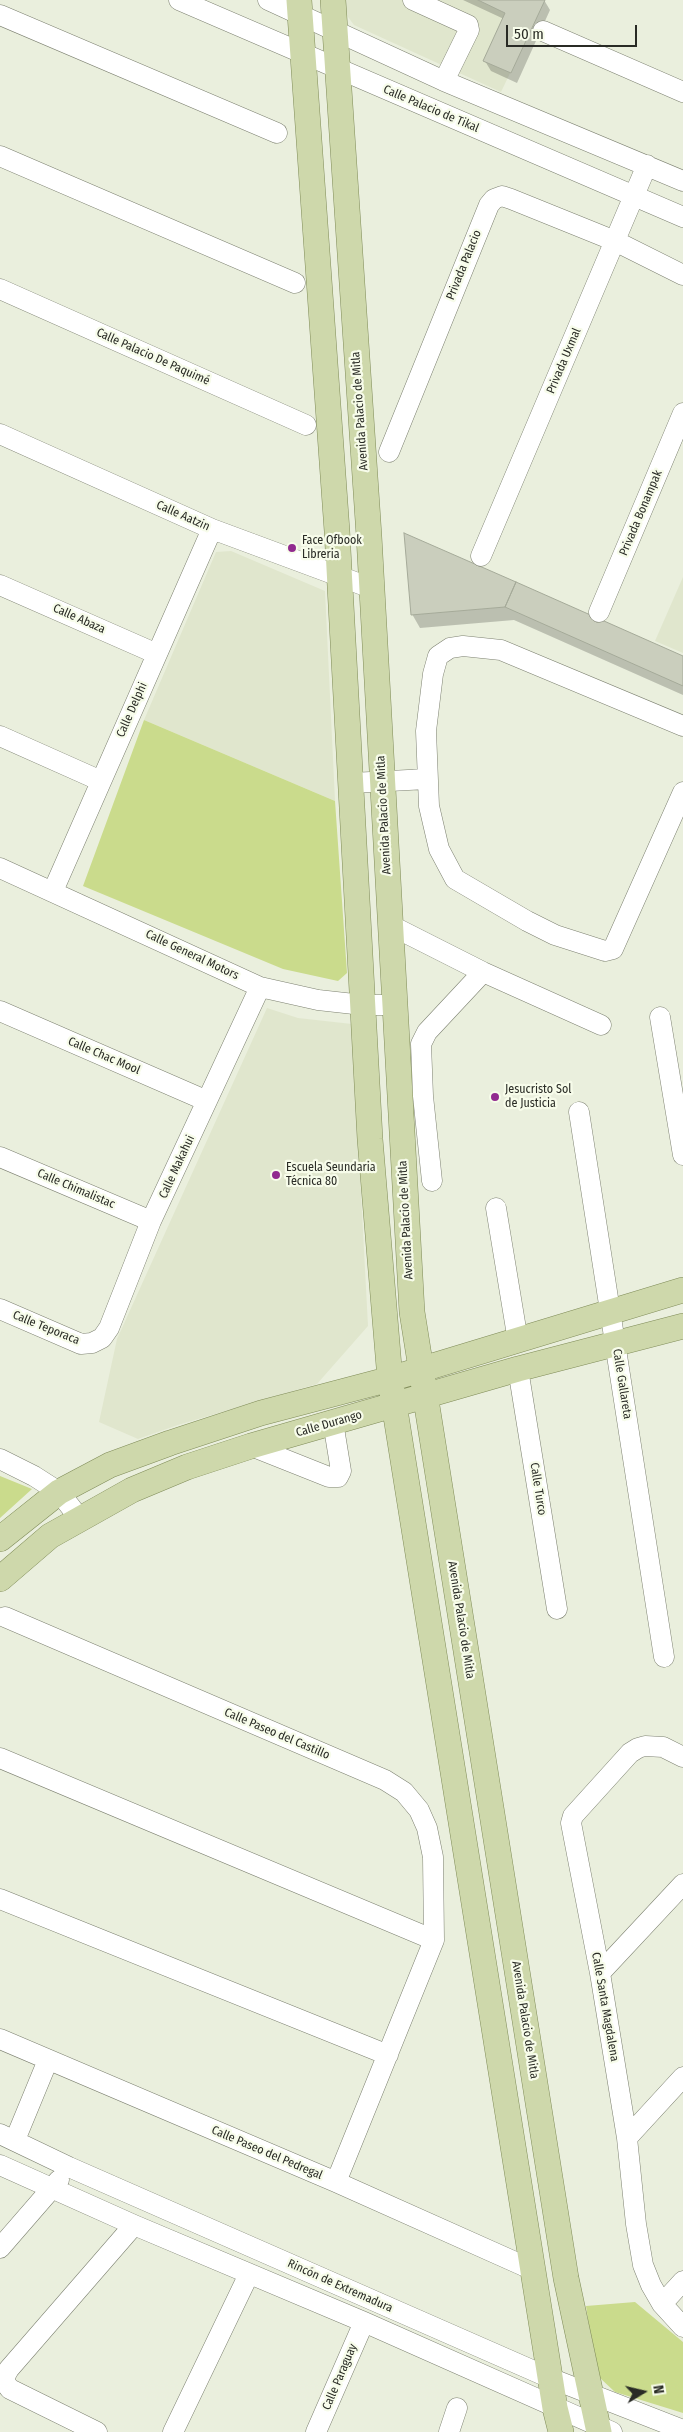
<!DOCTYPE html>
<meta charset="utf-8">
<style>
body{margin:0}
#map{position:relative;width:683px;height:2432px;overflow:hidden;background:#eaefdd;font-family:"Fira Sans Condensed",sans-serif}
canvas{display:block}
.north{position:absolute;left:618px;top:2367px;width:50px;height:50px;-webkit-text-stroke:4px #f7fcea;paint-order:stroke;rotate:81deg;font-size:14px;font-weight:700;line-height:20px;text-align:center;color:#292b25}
.north::after{content:'';display:block;margin:auto;width:18px;height:22px;background:#292b25;clip-path:polygon(50% 0,100% 100%,50% 72%,0 100%)}
.scale{position:absolute;left:506px;top:25px;width:131px;height:22px;box-sizing:border-box;border:2px solid #292b25;border-top:0;padding-left:6px;font-size:15px;line-height:18px;white-space:nowrap;color:#292b25;-webkit-text-stroke:4px #f7fcea;paint-order:stroke}
</style>
<div id="map">
<canvas width="683" height="2432"></canvas>
<div class="north">N</div>
<div class="scale">50 m</div>
</div>
<script>
const ctx = document.querySelector('canvas').getContext('2d');
ctx.lineJoin = 'round';
function paint(path, color) { ctx.fillStyle = color; ctx.fill(path, 'evenodd'); }
const toPath = rows => new Path2D(rows.map(r => 'M' + r).join(''));
function trace(path, color, width, dash) { ctx.strokeStyle = color; ctx.lineWidth = width; ctx.lineCap = dash ? 'butt' : 'round'; ctx.setLineDash(dash || []); ctx.stroke(path); }
function write(font, color, halo, rows, align = 'center') {
  ctx.font = font + ' "Fira Sans Condensed",sans-serif'; ctx.lineWidth = 4.5; ctx.setLineDash([]); ctx.textBaseline = 'middle'; ctx.strokeStyle = halo; ctx.fillStyle = color; for (const [text, x, y, turn = 0] of rows) {
    ctx.save(); ctx.translate(x, y); ctx.rotate((+turn || 0) * Math.PI / 180); ctx.textAlign = isNaN(turn) ? turn : align; if (halo) ctx.strokeText(text, 0, 0); ctx.fillText(text, 0, 0); ctx.restore();
  }
}
paint(toPath([
 [340,0,545,0,501,92,354,25,342,9],
 [231,551,325,591,335,801,144,720,216,552],
 [683,577,683,653,655,641],
 [267,1008,298,1018,352,1024,368,1326,317,1384,178,1425,138,1439,99,1422,117,1339]
]), '#e0e6cd');
paint(toPath([
 [144,720,335,801,347,973,338,981,283,969,83,886],
 [0,1476,32,1489,0,1518],
 [635,2302,683,2342,683,2413,615,2392,600,2378,593,2353,586,2306]
]), '#cadb8c');
paint(toPath([
 [463,0,544,0,550,10,517,83,491,71,485,61,504,19],
 [406,535,683,658,683,695,514,620,420,628,412,614]
]), '#0003');
const building = toPath([
 [478,0,545,0,511,73,483,61,505,13,478,0],
 [404,533,516,582,505,607,411,615,404,533],
 [516,582,683,656,683,686,505,607,516,582]
]);
paint(building, '#cacebd');
trace(building, '#a5aa99', 1);
const minor = toPath([
 [179,0,683,217],
 [268,0,444,81,683,181],
 [413,0,468,25,469,30,444,81],
 [0,15,277,133],
 [543,31,683,92],
 [0,156,295,283],
 [0,289,306,425],
 [0,434,212,529,371,588],
 [389,452,489,205,494,199,502,196,511,199,615,241,683,275],
 [481,556,647,165],
 [0,585,157,654],
 [599,612,683,413],
 [683,726,501,650,463,646,450,648,438,656,433,674,426,731,429,806,439,849,455,879,527,921,555,935,605,951,613,949,683,792],
 [0,736,101,781],
 [352,783,427,779],
 [0,868,260,987,318,1000,363,1005,394,1005],
 [53,891,212,529],
 [390,925,483,972,601,1025],
 [0,1011,207,1101],
 [660,1017,683,1155],
 [579,1112,664,1657],
 [0,1157,151,1221],
 [432,1181,423,1096,421,1044,427,1032,483,972],
 [496,1208,518,1341],
 [0,1309,81,1344,92,1343,102,1338,109,1328,151,1221,260,987],
 [518,1369,557,1609],
 [251,1446,329,1477,338,1477,341,1471,333,1422],
 [0,1459,34,1476,59,1492,80,1519],
 [5,1617,385,1780,404,1792,419,1810,427,1828,433,1857,434,1940,336,2182],
 [683,1757,663,1747,645,1746,638,1748,630,1753,573,1816,571,1823,600,1973,627,2138,636,2224,643,2265,651,2285,662,2304,683,2327],
 [0,1758,434,1940],
 [0,1899,388,2055],
 [600,1973,683,1884],
 [0,2039,336,2182,533,2270],
 [0,2134,69,2167,550,2378,683,2430],
 [627,2138,683,2077],
 [15,2140,48,2060],
 [0,2165,134,2225,364,2322,612,2432],
 [0,2248,59,2180],
 [662,2304,683,2281],
 [97,2432,10,2389,5,2383,5,2376,9,2369,134,2225],
 [173,2432,249,2274],
 [316,2432,364,2322],
 [449,2432,457,2408]
]);
const major = toPath([
 [299,0,337,531,370,1139,390,1379,555,2408,561,2432],
 [333,0,369,536,412,1312,566,2278,599,2432],
 [0,1539,59,1492,110,1465,170,1443,261,1413,390,1379,683,1290],
 [0,1579,50,1536,132,1490,187,1467,251,1446,518,1369,683,1326]
]);
trace(minor, '#7d8171', 21);
trace(major, '#7f8b58', 26);
trace(minor, '#fff', 20);
trace(major, '#ced8ab', 25);
for (const [x, y, r, color] of [
 [292,548,5,"#912a8f"],
 [495,1097,5,"#912a8f"],
 [276,1175,5,"#912a8f"]
]) { const dot = new Path2D(); dot.arc(x, y, r, 0, 2 * Math.PI); ctx.fillStyle = color; ctx.fill(dot); trace(dot, '#f7fcea', 2); }
write('12px', '#292b25', '#f7fcea', [
 ["Calle Palacio de Tikal",431,109,23],
 ["Privada Palacio",464,265,-68],
 ["Calle Palacio De Paquimé",153,357,24],
 ["Privada Uxmal",564,361,-67],
 ["Avenida Palacio de Mitla",360,411,-94],
 ["Privada Bonampak",641,513,-67],
 ["Calle Aatzin",183,516,24],
 ["Calle Abaza",79,619,24],
 ["Calle Delphi",132,710,-66],
 ["Avenida Palacio de Mitla",384,815,-93],
 ["Calle General Motors",192,955,25],
 ["Calle Chac Mool",104,1056,23],
 ["Calle Makahui",177,1167,-65],
 ["Calle Chimalistac",76,1189,23],
 ["Avenida Palacio de Mitla",406,1220,-93],
 ["Calle Teporaca",46,1328,22],
 ["Calle Gallareta",622,1384,81],
 ["Calle Durango",329,1424,-16],
 ["Calle Turco",538,1489,81],
 ["Avenida Palacio de Mitla",461,1620,81],
 ["Calle Paseo del Castillo",277,1734,23],
 ["Calle Santa Magdalena",605,2007,80],
 ["Avenida Palacio de Mitla",525,2020,81],
 ["Calle Paseo del Pedregal",267,2153,23],
 ["Rincón de Extremadura",340,2286,24],
 ["Calle Paraguay",340,2377,-67]
]);
write('12px', '#292b25', '#f7fcea', [
 ["Face Ofbook",302,541],
 ["Libreria",302,555],
 ["Jesucristo Sol",505,1090],
 ["de Justicia",505,1104],
 ["Escuela Seundaria",286,1168],
 ["Técnica 80",286,1182]
], 'left');
</script>
